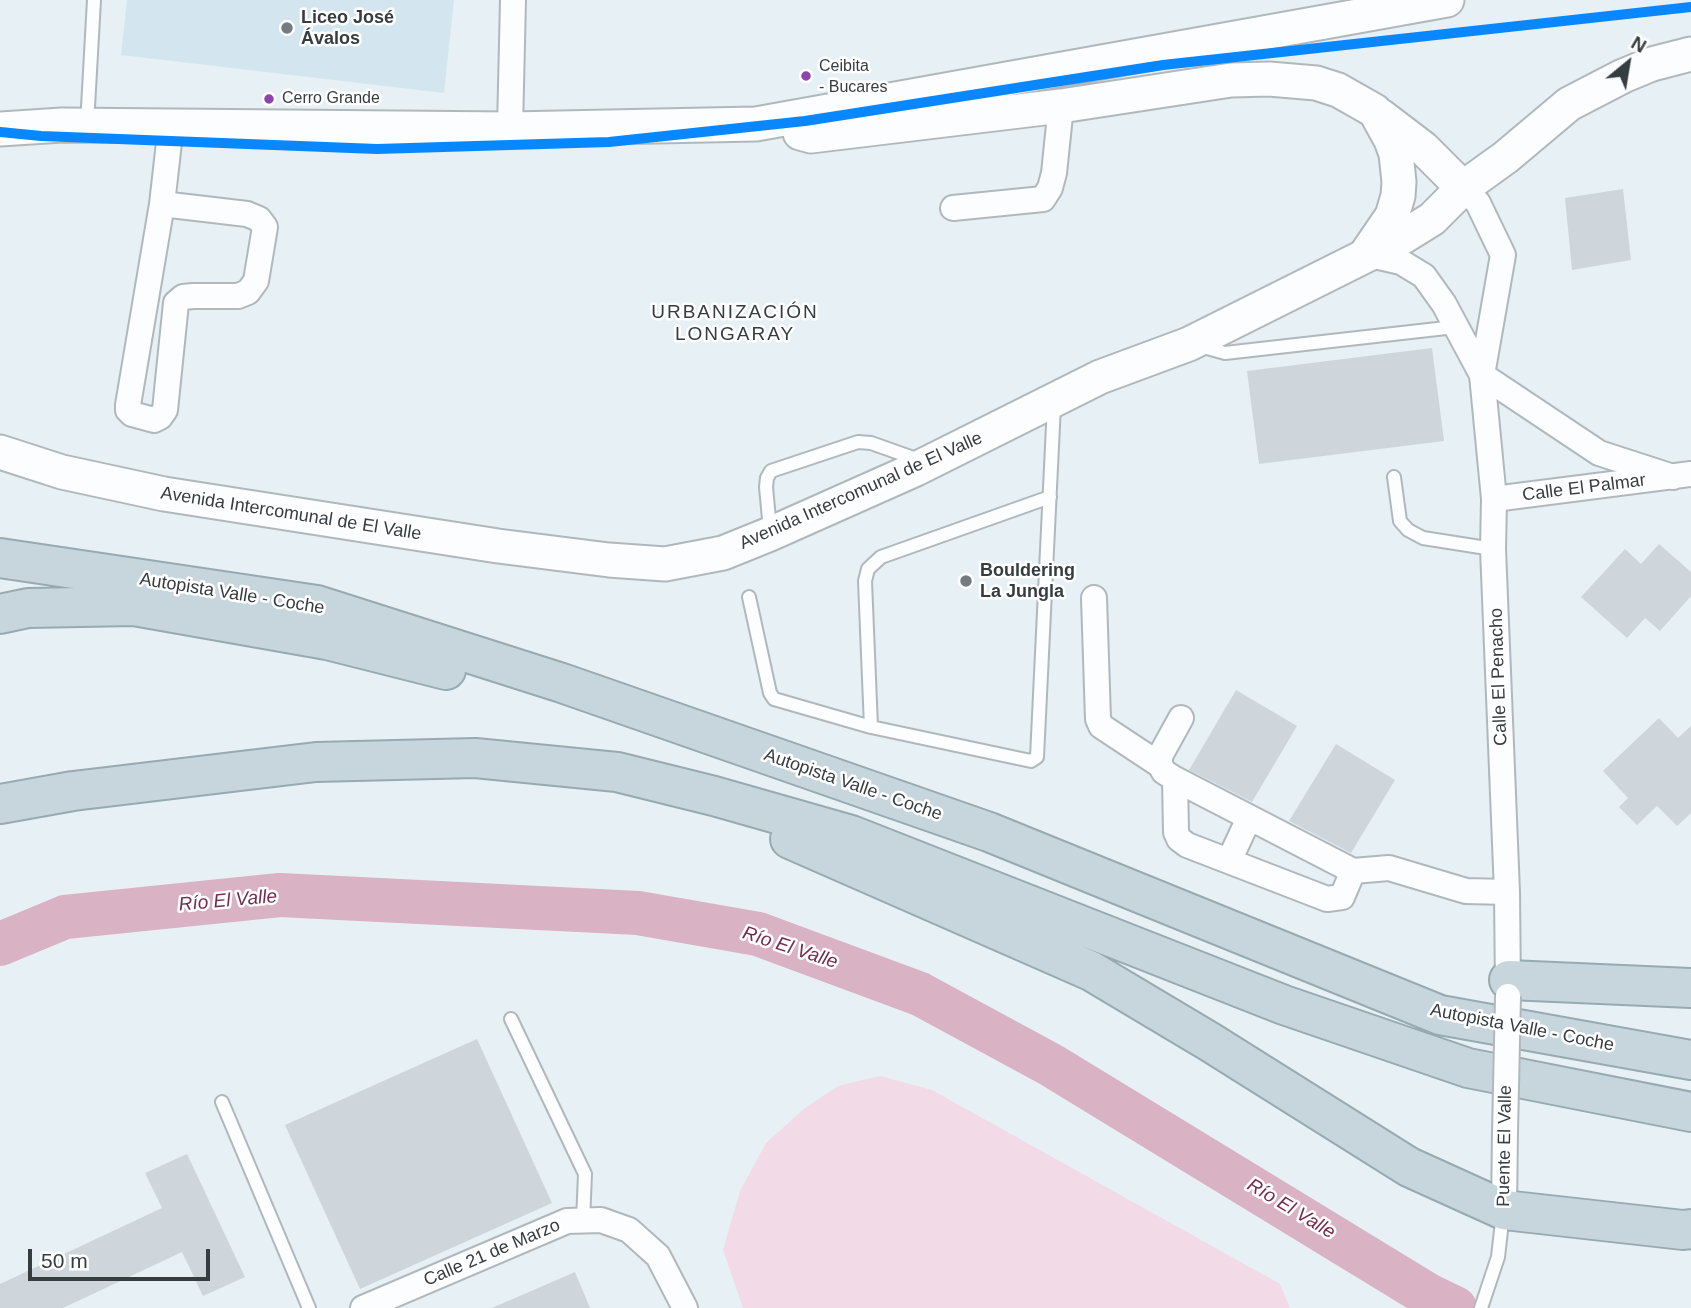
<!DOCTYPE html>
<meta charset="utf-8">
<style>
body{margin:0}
#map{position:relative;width:1691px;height:1308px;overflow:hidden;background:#e6f0f5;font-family:Arial,sans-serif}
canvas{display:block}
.north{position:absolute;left:1593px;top:28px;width:70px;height:70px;-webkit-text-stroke:5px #fff;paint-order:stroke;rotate:30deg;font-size:19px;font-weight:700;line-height:28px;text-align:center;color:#363d41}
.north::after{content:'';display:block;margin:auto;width:24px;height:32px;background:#363d41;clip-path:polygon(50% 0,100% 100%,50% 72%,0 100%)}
.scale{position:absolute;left:28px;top:1249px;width:182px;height:32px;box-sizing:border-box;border:4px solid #363d41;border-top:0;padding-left:9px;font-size:21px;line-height:24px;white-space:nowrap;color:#363d41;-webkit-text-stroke:5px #fff;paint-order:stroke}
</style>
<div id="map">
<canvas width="1691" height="1308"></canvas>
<div class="north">N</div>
<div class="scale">50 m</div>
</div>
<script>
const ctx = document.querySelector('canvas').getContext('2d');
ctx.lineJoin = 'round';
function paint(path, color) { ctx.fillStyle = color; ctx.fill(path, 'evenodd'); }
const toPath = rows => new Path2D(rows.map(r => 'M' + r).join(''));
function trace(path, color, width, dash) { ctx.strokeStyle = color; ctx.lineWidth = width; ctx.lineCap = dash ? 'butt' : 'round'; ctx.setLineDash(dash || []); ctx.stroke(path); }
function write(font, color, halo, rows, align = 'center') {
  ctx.font = font + ' Arial,sans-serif'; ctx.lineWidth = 5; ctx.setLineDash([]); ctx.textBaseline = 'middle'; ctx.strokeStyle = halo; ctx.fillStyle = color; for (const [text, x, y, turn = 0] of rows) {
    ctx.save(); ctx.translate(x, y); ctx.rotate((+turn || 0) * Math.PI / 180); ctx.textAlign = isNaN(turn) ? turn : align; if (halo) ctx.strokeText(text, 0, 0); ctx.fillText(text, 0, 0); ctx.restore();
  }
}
paint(toPath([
 [127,0,454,0,444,93,121,55]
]), '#d3e6ef');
paint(toPath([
 [880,1076,932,1090,1280,1284,1290,1308,743,1308,723,1250,740,1191,766,1143,805,1108,838,1086]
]), '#f3dae7');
trace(toPath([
 [0,944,65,917,280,895,638,913,758,934,920,994,1051,1065,1428,1295,1455,1308]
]), '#d9b2c3', 44);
paint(toPath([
 [1623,189,1631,260,1572,270,1565,198],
 [1432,348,1444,441,1259,464,1247,371],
 [1659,544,1691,572,1691,596,1660,631,1645,618,1627,638,1581,597,1625,549,1641,564],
 [1236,690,1297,726,1252,802,1189,770],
 [1659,718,1678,738,1691,726,1691,813,1677,826,1657,806,1637,825,1619,807,1628,798,1603,771],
 [1336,744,1395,780,1351,853,1289,821],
 [477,1039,552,1203,360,1289,285,1125],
 [187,1154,245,1277,203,1296,182,1252,63,1308,0,1308,0,1284,162,1208,145,1173],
 [575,1272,590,1308,492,1308]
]), '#ced6db');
const lane = toPath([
 [87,125,94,0],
 [1200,346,1225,353,1455,327],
 [1394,477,1400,521,1408,530,1423,538,1493,549],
 [770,530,766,487,767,478,771,471,858,442,871,443,919,460],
 [749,597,770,693,774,699,871,727,1031,761,1037,757,1054,405],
 [871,727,865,581,868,569,881,557,1050,497],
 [511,1019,585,1174,583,1221],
 [222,1102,309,1308],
 [1481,1308,1498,1257,1503,1213]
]);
const street = toPath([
 [510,129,513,0],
 [1463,188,1478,203,1503,255,1482,375,1494,499,1493,549,1507,892,1508,992],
 [162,204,247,214,259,219,265,227,256,281,248,292,238,296,193,296,183,297,176,303,165,410,160,417,154,420,132,414,128,410,128,405,162,204,171,125],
 [953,208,1043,199,1050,188,1054,173,1061,106],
 [1366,254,1401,262,1424,276,1444,304,1482,375,1599,453,1673,477],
 [1494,499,1691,474],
 [1094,598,1098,719,1101,726,1160,765],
 [1181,718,1160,756,1160,765,1164,772,1175,779,1353,871,1389,868,1466,891,1507,892],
 [1175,779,1176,832,1179,839,1187,845,1327,899,1342,897,1353,871],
 [1229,861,1249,818],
 [1504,1210,1505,1132],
 [363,1308,567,1221,601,1220,629,1230,658,1256,685,1308]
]);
const secondary = toPath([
 [1381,116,1423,148,1463,188],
 [0,129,62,125,510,129,756,124,1447,0],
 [800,133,811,136,1061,106,1231,80,1269,79,1316,83,1338,90,1375,111,1391,140,1396,154,1399,182,1398,196,1392,216,1366,254],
 [0,452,62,472,164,494,498,546,609,560,665,564,723,553,770,534,916,469,1100,377,1189,344,1403,237,1432,219,1463,188,1506,157,1569,104,1623,76,1652,64,1691,54]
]);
const highway = toPath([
 [0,558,317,605,562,683,989,832,1440,1015,1691,1060],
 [0,614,28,608,134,606,327,640,446,670],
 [0,804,73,791,316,762,475,758,617,772,714,796,851,835,1284,1005,1468,1068,1691,1112],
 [790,839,1091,971,1210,1042,1409,1167,1504,1210,1683,1230,1691,1229],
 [1509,980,1691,988]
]);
trace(lane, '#b1b8bc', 16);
trace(street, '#b1b8bc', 28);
trace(secondary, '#b1b8bc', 37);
trace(highway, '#97aab1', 42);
trace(lane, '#fbfdfe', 12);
trace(street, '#fbfdfe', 24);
trace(secondary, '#fbfdfe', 33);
trace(highway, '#c7d6dc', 38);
const streetBridge = toPath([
 [1505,1132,1508,996]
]);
trace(streetBridge, '#b1b8bc', 28, []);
trace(streetBridge, '#fbfdfe', 24);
trace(toPath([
 [0,132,41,136,377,149,609,142,805,121,1163,65,1691,7]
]), '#0887ff', 10);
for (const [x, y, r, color] of [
 [287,28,7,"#747c80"],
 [806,76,6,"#8e44ad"],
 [269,99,6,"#8e44ad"],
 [966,581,7,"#747c80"]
]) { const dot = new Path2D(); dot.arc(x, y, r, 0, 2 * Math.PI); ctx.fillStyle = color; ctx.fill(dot); trace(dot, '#fff', 2.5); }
write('16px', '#363d41', '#fff', [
 ["Ceibita",819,67],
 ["- Bucares",819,88],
 ["Cerro Grande",282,99]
], 'left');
write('bold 18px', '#363d41', '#fff', [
 ["Liceo José",301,18],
 ["Ávalos",301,39],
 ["Bouldering",980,571],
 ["La Jungla",980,592]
], 'left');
write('18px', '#363d41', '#fff', [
 ["Calle El Palmar",1584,488,-7],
 ["Avenida Intercomunal de El Valle",861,491,-24],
 ["Avenida Intercomunal de El Valle",291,514,9],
 ["Autopista Valle - Coche",232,594,9],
 ["Calle El Penacho",1499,677,-92],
 ["Autopista Valle - Coche",853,785,19],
 ["Autopista Valle - Coche",1522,1028,11],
 ["Puente El Valle",1505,1146,-89],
 ["Calle 21 de Marzo",492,1253,-23]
]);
ctx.letterSpacing = '2px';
write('19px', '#363d41', '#fff', [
 ["URBANIZACIÓN",735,313],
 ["LONGARAY",735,335]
]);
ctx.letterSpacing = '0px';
write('italic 19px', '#742b4c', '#fff', [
 ["Río El Valle",228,901,-5],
 ["Río El Valle",790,948,18],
 ["Río El Valle",1291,1209,31]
]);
</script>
